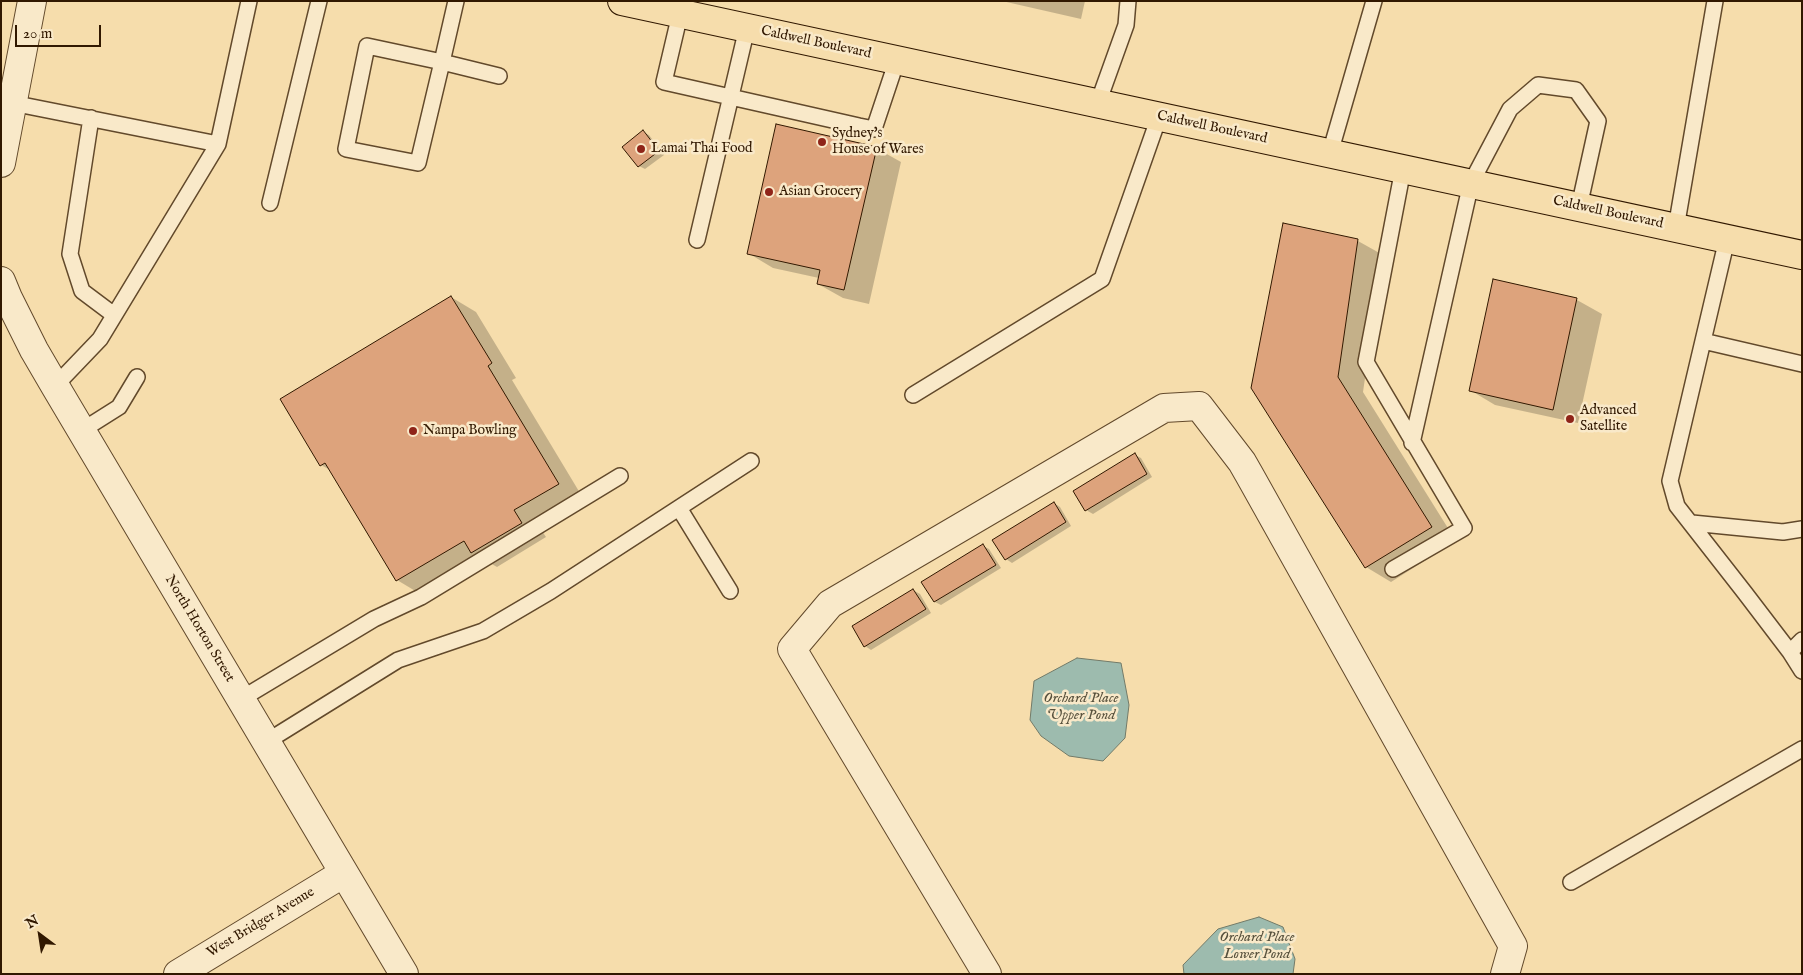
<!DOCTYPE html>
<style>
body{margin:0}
#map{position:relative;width:1803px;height:975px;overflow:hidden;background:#f6ddac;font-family:"IM FELL English",serif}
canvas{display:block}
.frame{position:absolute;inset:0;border:2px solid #311800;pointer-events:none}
.north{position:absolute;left:15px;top:910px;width:50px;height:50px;-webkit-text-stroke:4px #f9e9c9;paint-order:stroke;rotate:329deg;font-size:14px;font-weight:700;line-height:20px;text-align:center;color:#311800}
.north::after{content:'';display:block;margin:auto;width:18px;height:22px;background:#311800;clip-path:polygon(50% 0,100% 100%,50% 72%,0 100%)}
.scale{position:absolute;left:15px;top:25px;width:86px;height:22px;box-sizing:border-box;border:2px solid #311800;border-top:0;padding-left:6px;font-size:15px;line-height:18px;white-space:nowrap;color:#311800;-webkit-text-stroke:4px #f9e9c9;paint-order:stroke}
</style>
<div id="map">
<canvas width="1803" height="975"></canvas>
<div class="frame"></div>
<div class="north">N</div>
<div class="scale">20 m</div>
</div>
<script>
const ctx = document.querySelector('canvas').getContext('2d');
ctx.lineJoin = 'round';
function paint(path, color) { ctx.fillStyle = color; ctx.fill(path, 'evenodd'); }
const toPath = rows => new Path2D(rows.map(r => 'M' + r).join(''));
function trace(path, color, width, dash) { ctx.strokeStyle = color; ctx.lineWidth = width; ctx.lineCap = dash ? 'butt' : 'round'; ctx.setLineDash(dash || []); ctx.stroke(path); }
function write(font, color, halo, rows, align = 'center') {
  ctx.font = font + ' "IM FELL English",serif'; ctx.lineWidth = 5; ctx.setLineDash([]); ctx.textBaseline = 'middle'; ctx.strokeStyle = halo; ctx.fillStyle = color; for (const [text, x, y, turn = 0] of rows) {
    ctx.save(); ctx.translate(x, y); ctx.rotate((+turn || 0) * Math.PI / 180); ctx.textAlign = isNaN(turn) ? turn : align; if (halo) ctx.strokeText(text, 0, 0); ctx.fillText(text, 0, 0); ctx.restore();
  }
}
const water = toPath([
 [1077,658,1121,663,1129,705,1125,738,1103,761,1069,756,1041,736,1030,720,1034,681,1077,658],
 [1259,917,1283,927,1295,959,1293,974,1184,974,1183,965,1218,929,1259,917]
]);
paint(water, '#9dbbae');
trace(water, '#727a68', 1);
paint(toPath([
 [1002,1,1085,1,1081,19],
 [643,132,649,135,664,155,645,169,639,166],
 [876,148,901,162,869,304,843,298,818,284,819,278,773,268,748,253],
 [1284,224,1358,241,1383,255,1363,392,1456,541,1391,582,1366,567],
 [1494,281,1577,300,1602,314,1578,423,1495,405,1470,390],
 [451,297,476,312,516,378,512,380,583,498,538,525,546,537,497,567,483,559,422,595,397,580,332,471,321,465,281,399],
 [1135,455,1141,458,1152,477,1093,514,1086,510,1075,491],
 [1054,503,1060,507,1071,526,1012,563,1006,559],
 [983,546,989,549,1001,568,941,605,935,602],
 [913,590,920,594,931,613,871,650,865,646]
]), '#0003');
const building = toPath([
 [776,124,877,147,844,290,817,284,820,270,747,254,776,124],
 [643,130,659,151,638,167,622,147,643,130],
 [1283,223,1358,239,1338,377,1432,527,1365,568,1251,388,1283,223],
 [1493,279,1577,298,1553,410,1469,391,1493,279],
 [451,296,492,363,488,366,559,484,514,510,522,523,471,553,464,541,396,581,325,463,320,466,280,399,451,296],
 [1135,453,1147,474,1085,511,1073,491,1135,453],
 [1054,502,1066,522,1005,560,992,540,1054,502],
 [983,544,996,565,934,602,921,582,983,544],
 [913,589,926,609,864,647,852,626,913,589]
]);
paint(building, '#dda37c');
trace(building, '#311800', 1);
const lane = toPath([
 [456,1,442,62,418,163,346,149,367,46,442,62,499,76],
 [680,14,664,82,859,126,874,129,897,60],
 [12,103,218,144],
 [1098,103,1126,25,1128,1],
 [91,118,70,254,82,291,114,315],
 [1330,153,1374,1],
 [270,203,319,1],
 [1676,228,1715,1],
 [1727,239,1670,481,1677,506,1745,593,1790,652,1802,671],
 [697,240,747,28],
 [1703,341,1802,364],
 [55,386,100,339,218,144,249,1],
 [913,395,1102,279,1159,117],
 [81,431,119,407,137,377],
 [1412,443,1471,183,1510,109,1538,85,1576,90,1598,121,1579,207],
 [679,508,730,591],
 [1692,523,1783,532,1802,529],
 [1393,569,1464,528,1366,362,1403,169],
 [1790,652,1802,640],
 [241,699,374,619,421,597,620,476],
 [266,742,398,660,483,631,551,591,751,461],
 [1571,882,1802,749]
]);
const street = toPath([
 [1,163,32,1],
 [1,281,8,298,34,350,55,386,404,974],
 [178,974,344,873],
 [987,974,792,649,830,604,1164,408,1199,406,1242,462,1250,476,1513,946,1505,974]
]);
const primary = toPath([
 [622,1,1802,255]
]);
trace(lane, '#62492b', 18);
trace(street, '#62492b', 30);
trace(primary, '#311800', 30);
trace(lane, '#f9e9c9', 15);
trace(street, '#f9e9c9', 28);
trace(primary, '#f6ddac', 28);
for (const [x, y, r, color] of [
 [822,142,5,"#8f2418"],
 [641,149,5,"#8f2418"],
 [769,192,5,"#8f2418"],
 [1570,419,5,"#8f2418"],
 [413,431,5,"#8f2418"]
]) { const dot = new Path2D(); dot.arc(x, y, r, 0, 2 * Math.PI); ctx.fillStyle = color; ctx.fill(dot); trace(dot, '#f9e9c9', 2); }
write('14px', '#311800', '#f9e9c9', [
 ["Caldwell Boulevard",816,43,12],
 ["Caldwell Boulevard",1212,128,12],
 ["Caldwell Boulevard",1608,213,12],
 ["North Horton Street",199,629,59],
 ["West Bridger Avenue",261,923,-31]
]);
write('14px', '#311800', '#f9e9c9', [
 ["Sydney's",832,134],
 ["House of Wares",832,150],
 ["Lamai Thai Food",651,149],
 ["Asian Grocery",779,192],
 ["Advanced",1580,411],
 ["Satellite",1580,427],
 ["Nampa Bowling",423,431]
], 'left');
write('italic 15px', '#57513d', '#f9e9c9', [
 ["Orchard Place",1081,699],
 ["Upper Pond",1081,716],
 ["Orchard Place",1257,938],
 ["Lower Pond",1257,955]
]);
</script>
